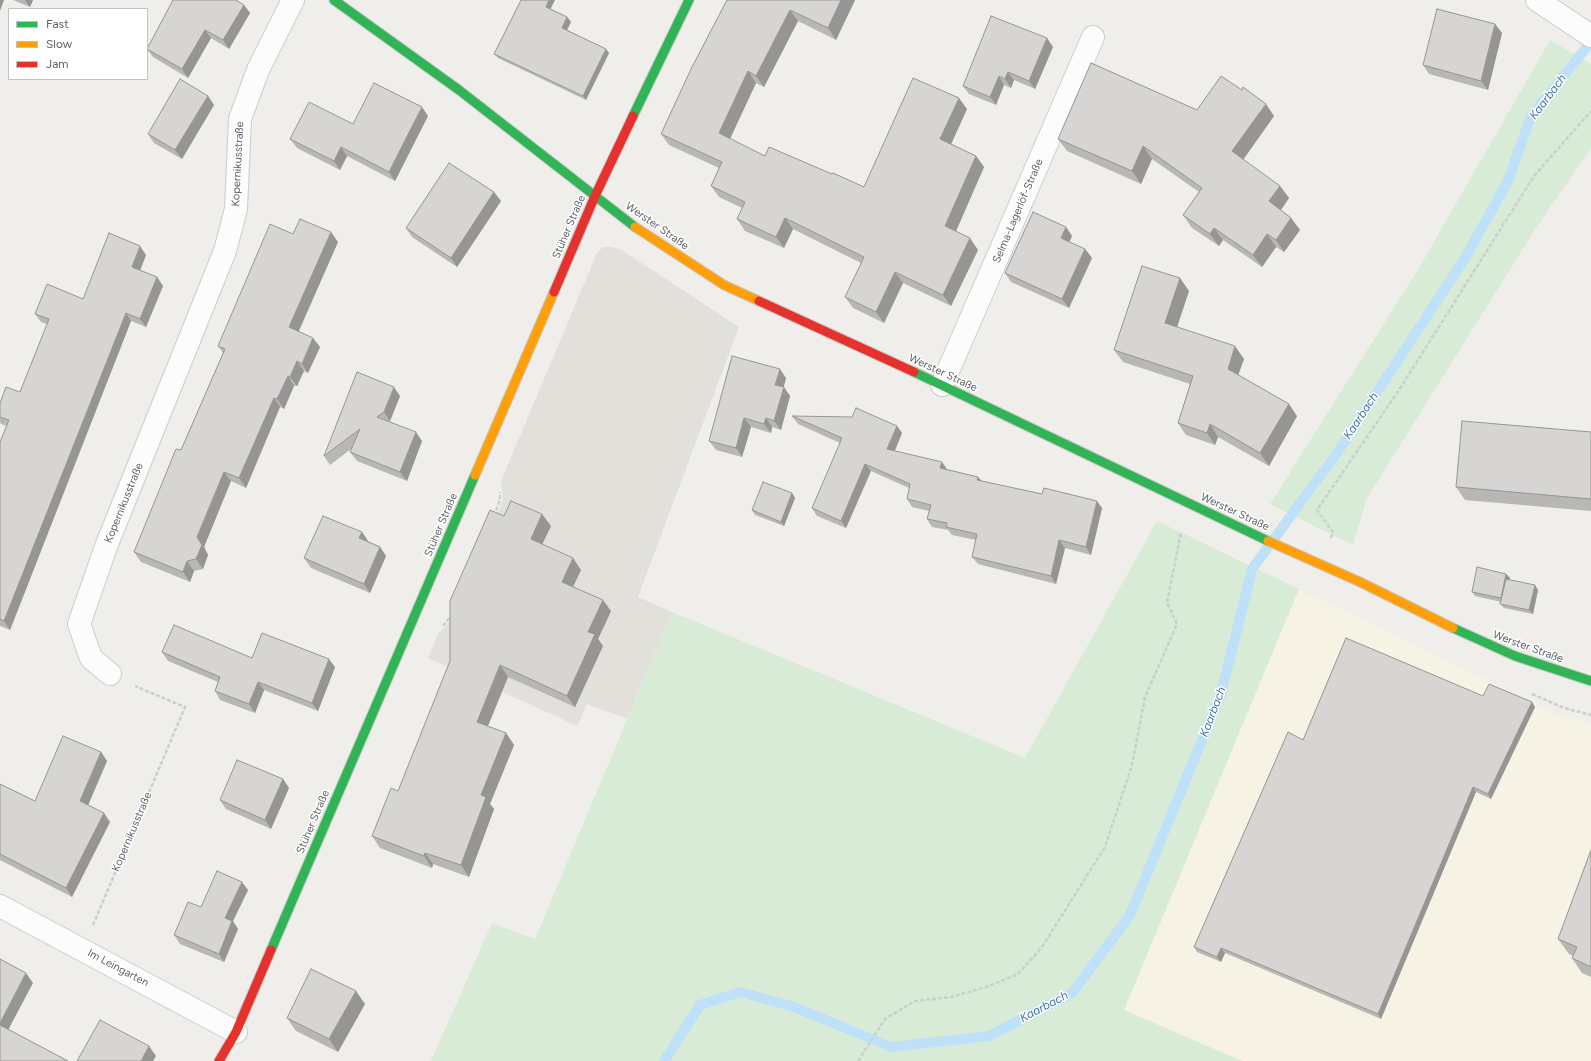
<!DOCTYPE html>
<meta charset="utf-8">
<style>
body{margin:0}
#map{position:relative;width:1591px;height:1061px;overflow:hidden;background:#efeeea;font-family:Figtree,sans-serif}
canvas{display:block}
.legend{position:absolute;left:8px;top:8px;width:140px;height:72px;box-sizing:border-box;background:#fff;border:1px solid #bfc1c3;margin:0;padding:5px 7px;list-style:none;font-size:12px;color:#5f6368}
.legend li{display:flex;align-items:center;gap:8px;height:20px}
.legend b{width:20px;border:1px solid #bfc1c3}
</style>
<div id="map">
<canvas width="1591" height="1061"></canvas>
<ul class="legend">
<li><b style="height:5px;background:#30b455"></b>Fast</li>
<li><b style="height:5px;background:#ff9f0a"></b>Slow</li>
<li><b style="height:5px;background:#e5322d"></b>Jam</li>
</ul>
</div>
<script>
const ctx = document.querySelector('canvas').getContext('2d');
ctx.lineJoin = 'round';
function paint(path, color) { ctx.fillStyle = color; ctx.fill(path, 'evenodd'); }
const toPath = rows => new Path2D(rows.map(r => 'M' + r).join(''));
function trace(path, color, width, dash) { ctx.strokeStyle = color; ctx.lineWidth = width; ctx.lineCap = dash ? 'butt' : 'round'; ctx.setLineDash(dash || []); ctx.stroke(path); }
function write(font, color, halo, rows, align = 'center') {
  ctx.font = font + ' Figtree,sans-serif'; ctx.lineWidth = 3; ctx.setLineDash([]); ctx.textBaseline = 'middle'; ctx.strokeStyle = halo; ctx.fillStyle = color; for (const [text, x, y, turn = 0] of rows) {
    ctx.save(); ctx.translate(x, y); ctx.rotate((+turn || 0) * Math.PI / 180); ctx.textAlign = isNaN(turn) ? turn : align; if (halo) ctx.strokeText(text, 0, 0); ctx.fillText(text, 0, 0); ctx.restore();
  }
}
paint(toPath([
 [1299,589,1563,717,1591,723,1591,1061,1242,1061,1123,1010]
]), '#f7f3e4');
paint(toPath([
 [603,247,611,247,620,249,739,327,638,597,672,612,627,719,587,704,577,726,428,658,438,634,452,619,503,500,501,481,597,253]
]), '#e2e0da');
paint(toPath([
 [1550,40,1591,64,1591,148,1536,228,1367,498,1353,545,1270,504,1419,268],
 [1157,521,1299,589,1124,1010,1242,1061,431,1061,492,923,535,939,672,612,1025,758]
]), '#d8ebd6');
trace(toPath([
 [664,1061,700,1005,740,992,794,1007,891,1047,989,1036,1072,993,1130,915,1221,694,1252,569,1339,450,1465,258,1508,181,1531,116,1591,42]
]), '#bfe0f9', 10);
const street = toPath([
 [1537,0,1591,36],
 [942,385,1093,37],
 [110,674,91,658,79,624,107,544,225,251,236,209,240,119,258,70,293,0],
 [0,906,236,1032]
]);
const fast = toPath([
 [334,0,459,90,635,227],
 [633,116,689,0],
 [914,372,1268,541],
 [1453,628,1515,656,1591,681],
 [271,950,475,475]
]);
const slow = toPath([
 [635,227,724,285,759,301],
 [475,475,554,292],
 [1268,541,1360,582,1453,628]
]);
const jam = toPath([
 [554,292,595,196,633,116],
 [759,301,914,372],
 [219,1061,236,1032,271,950]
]);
trace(street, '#cbcccc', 24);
trace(fast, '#cacacb', 11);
trace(slow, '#cacacb', 11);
trace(jam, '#cacacb', 11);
trace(toPath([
 [494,516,500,500,500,492],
 [1331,538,1333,532,1317,510,1399,390,1534,176,1591,111],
 [443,626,451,616],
 [1532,694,1564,708,1591,715],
 [93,925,185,707,135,686],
 [858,1061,885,1019,915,1001,951,997,986,987,1018,974,1042,947,1105,847,1132,765,1145,697,1177,624,1167,603,1181,532]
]), '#cacfcc', 2.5, [4, 2]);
trace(street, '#fdfcfc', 22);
trace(fast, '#30b455', 9);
trace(slow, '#ff9f0a', 9);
trace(jam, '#e5322d', 9);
paint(toPath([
 [13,0,33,0,30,7],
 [727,0,855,0,836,40,798,21,764,87,756,83,730,139,765,156,832,174,864,187,967,109,951,144,976,156,984,167,956,231,978,250,951,306,903,283,884,323,853,308,845,297,861,263,793,229,784,248,745,231,737,219,742,208,719,197,711,186,719,168,669,145,661,134],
 [244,5,250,13,229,49,211,38,188,78,153,57,147,49],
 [551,9,567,17,571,22,567,30,606,49,609,53,586,100,498,58,494,54],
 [1495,24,1502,33,1488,90,1429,74,1423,65],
 [1053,47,1035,89,1014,80,1011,88,1004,85,996,105,969,94,963,86],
 [208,96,214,105,182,159,154,143,148,134],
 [1197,110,1274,116,1243,160,1280,186,1289,198,1281,210,1291,218,1300,230,1284,252,1276,247,1262,267,1223,240,1219,246,1192,228,1183,215,1199,192,1152,159,1141,184,1067,151,1058,139],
 [428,116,395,181,347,156,340,170,297,148,290,139,353,124],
 [494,192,501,201,457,267,412,237,406,228],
 [1066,227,1072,236,1069,242,1085,249,1092,258,1069,308,1011,282,1005,273],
 [293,234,338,242,299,331,320,347,308,373,304,371,297,386,294,386,284,409,280,407,246,488,231,481,204,547,208,555,203,569,194,571,190,582,141,562,134,552,181,450,223,353,218,346],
 [146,255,140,270,157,277,163,286,146,327,131,321,10,630,0,626,0,442,7,426,1,424,0,422,0,403,20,392,47,324,41,322,35,314,83,299],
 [1189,291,1177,327,1244,359,1238,375,1297,416,1269,466,1218,437,1215,445,1186,435,1178,423,1190,384,1123,362,1114,350],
 [786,378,783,387,790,396,781,430,772,427,771,433,751,427,742,457,716,450,709,441],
 [400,396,390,421,389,421,422,441,407,481,357,461,350,452,351,449,330,465,324,456],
 [792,416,897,426,902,433,895,451,947,469,978,477,982,481,1102,508,1091,555,1065,548,1056,584,978,564,972,557,976,540,952,535,948,530,932,527,927,519,929,511,912,507,907,499,909,488,871,471,846,528,817,516,812,508,840,443,798,424],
 [1591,432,1591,511,1465,500,1456,487],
 [792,493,795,498,784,526,755,515,752,510],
 [504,516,551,526,542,544,581,570,573,587,611,611,598,639,603,646,575,707,508,677,488,726,506,733,514,745,490,804,494,809,469,877,433,864,432,868,380,848,372,836,398,791,450,661],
 [362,532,368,541,380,547,386,556,370,593,311,568,304,558],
 [1506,574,1510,578,1509,580,1538,590,1533,614,1504,608,1500,604,1501,602,1475,596,1472,592],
 [162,652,252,658,335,667,318,711,264,690,255,713,220,700,215,691,218,682,168,661],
 [1483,696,1532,702,1535,707,1491,799,1476,792,1381,1019,1225,953,1221,962,1197,952,1194,947,1303,740],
 [101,752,107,761,88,805,110,822,72,897,0,860,0,784,35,801],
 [283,779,289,788,271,829,226,809,220,800],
 [1591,850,1591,977,1582,973,1572,958,1573,956,1569,954,1558,939],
 [248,890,233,921,238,929,224,962,180,944,174,935,201,907],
 [365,1004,338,1052,296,1031,287,1018]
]), '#b8b7b5');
paint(toPath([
 [0,0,4,0,0,11],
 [25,0,33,0,30,7],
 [549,0,555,0,549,12,546,7],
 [841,0,855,0,836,40,828,28],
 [244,5,250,13,229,49,223,40],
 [790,10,798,21,764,87,756,76],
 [567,17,571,22,566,32,562,28],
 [1495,24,1502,33,1488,90,1481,81],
 [205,30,211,38,188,78,182,69],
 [1047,38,1053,47,1035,89,1029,81],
 [606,49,609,53,586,100,583,96],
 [748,71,756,83,727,145,719,133],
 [1008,72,1014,80,1011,88,1005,79],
 [999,76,1004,85,996,105,990,97],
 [208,96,214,105,182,159,175,150],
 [959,98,967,109,948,151,940,139],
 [1266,104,1274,116,1240,164,1232,151],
 [422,107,428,116,395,181,389,172],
 [1143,146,1152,159,1141,184,1132,171],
 [341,147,347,156,340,170,334,161],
 [976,156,984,167,953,238,945,226],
 [1280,186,1289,198,1278,214,1269,201],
 [494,192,501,201,457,267,451,258],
 [785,218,793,229,784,248,776,237],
 [1291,218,1300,230,1284,252,1276,240],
 [1066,227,1072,236,1067,247,1061,238],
 [1214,228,1223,240,1219,246,1210,234],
 [331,232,338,242,296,337,289,327],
 [1267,234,1276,247,1262,267,1253,255],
 [970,238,978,250,951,306,943,295],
 [140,246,146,255,138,276,132,267],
 [1085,249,1092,258,1069,308,1062,299],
 [895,272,903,283,884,323,876,312],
 [157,277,163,286,146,327,140,319],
 [1180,278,1189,291,1174,336,1165,323],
 [126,313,131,321,10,630,4,621],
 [313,338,320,347,308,373,302,364],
 [1235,346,1244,359,1236,381,1228,369],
 [297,361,304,371,297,386,290,377],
 [780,369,786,378,782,394,775,385],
 [288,376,294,386,284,409,277,399],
 [394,387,400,396,390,421,384,412],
 [784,387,790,396,781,430,774,421],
 [274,398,280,407,246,488,239,478],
 [1289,404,1297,416,1269,466,1260,453],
 [744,418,751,427,742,457,736,448],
 [766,418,772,427,771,433,764,424],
 [1210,424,1218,437,1215,445,1207,433],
 [897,426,902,433,892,457,887,449],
 [416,432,422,441,407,481,400,472],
 [942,462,947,469,940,468],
 [865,464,871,471,846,528,841,521],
 [224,472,231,481,204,547,208,555,203,569,196,559,197,537],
 [978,477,984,484,977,480],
 [792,493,795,498,784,526,781,522],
 [1097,501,1102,508,1091,555,1086,547],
 [542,514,551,526,539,551,531,539],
 [362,532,368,541,359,538],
 [1059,540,1065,548,1056,584,1051,576],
 [380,547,386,556,370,593,364,584],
 [573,558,581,570,570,593,562,582],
 [187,561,194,571,190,582,183,572],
 [1506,574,1510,578,1504,602,1501,598],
 [1535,585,1538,590,1533,614,1529,610],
 [603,600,611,611,598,639,603,646,575,707,567,696,588,632],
 [329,659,335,667,318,711,312,703],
 [500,665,508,677,485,733,477,722],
 [258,682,264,690,255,713,249,704],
 [1532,702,1535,707,1491,799,1488,794],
 [506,733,514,745,490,804,494,809,469,877,461,865,481,795],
 [101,752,107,761,86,810,80,801],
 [283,779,289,788,271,829,265,820],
 [1473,787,1476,792,1381,1019,1378,1014],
 [104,813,110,822,72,897,66,888],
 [425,853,433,864,432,868,424,856],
 [242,882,248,890,233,921,238,929,224,962,219,954,225,918],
 [1221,948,1225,953,1221,962,1217,957],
 [26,973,33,983,6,1034,0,1025,0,1023],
 [356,991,365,1004,338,1052,329,1039],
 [149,1046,156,1056,153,1061,141,1061]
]), '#969594');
const building = toPath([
 [173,0,236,0,244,5,223,40,205,30,182,69,147,49,173,0],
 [521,0,549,0,546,7,567,17,562,28,606,49,583,96,494,54,521,0],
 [727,0,841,0,828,28,790,10,756,76,748,71,719,133,765,156,769,147,832,174,833,173,864,187,913,78,959,98,940,139,976,156,945,226,970,238,943,295,895,272,876,312,845,297,864,257,785,218,776,237,737,219,745,202,711,186,722,162,661,134,691,69,727,0],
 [1437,9,1495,24,1481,81,1423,65,1437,9],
 [991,16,1047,38,1029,81,1008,72,1005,79,999,76,990,97,963,86,991,16],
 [1091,63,1197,110,1221,76,1242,90,1243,87,1266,104,1232,151,1280,186,1269,201,1291,218,1276,240,1267,234,1253,255,1214,228,1210,234,1183,215,1202,188,1143,146,1132,171,1058,139,1091,63],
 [180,79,208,96,175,150,148,134,180,79],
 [374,83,422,107,389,172,341,147,334,161,290,139,309,102,353,124,374,83],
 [449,163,494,192,451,258,406,228,449,163],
 [1033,212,1066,227,1061,238,1085,249,1062,299,1005,273,1033,212],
 [300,219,331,232,289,327,313,338,302,364,297,361,290,377,288,376,277,399,274,398,239,478,224,472,197,537,202,545,196,559,187,561,183,572,134,552,176,449,181,450,225,349,218,346,270,224,293,234,300,219],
 [109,233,140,246,132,267,157,277,140,319,126,313,4,621,0,619,0,442,9,420,0,417,0,403,6,387,20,392,49,319,35,314,47,284,83,299,109,233],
 [1142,266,1180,278,1165,323,1235,346,1228,369,1289,404,1260,453,1210,424,1207,433,1178,423,1193,376,1114,350,1142,266],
 [732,356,780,369,775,385,784,387,774,421,766,418,764,424,744,418,736,448,709,441,732,356],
 [357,372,394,387,384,412,377,417,416,432,400,472,350,452,360,429,324,456,357,372],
 [856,408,897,426,887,449,942,462,940,468,978,477,977,480,1042,494,1044,488,1097,501,1086,547,1059,540,1051,576,972,557,977,534,946,527,947,523,927,519,931,505,907,499,910,484,865,464,841,521,812,508,842,438,792,416,852,417,856,408],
 [1462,421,1591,432,1591,499,1456,487,1462,421],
 [763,482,792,493,781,522,752,510,763,482],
 [511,501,542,514,531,539,573,558,562,582,603,600,588,632,595,634,567,696,500,665,477,722,506,733,481,795,486,797,461,865,425,853,424,856,372,836,391,788,398,791,450,661,450,601,490,510,504,516,511,501],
 [323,516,362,532,359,538,380,547,364,584,304,558,323,516],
 [1477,567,1506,574,1501,598,1472,592,1477,567],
 [1506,579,1535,585,1529,610,1500,604,1506,579],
 [174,625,252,658,262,633,329,659,312,703,258,682,249,704,215,691,220,677,162,652,174,625],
 [1346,638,1483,696,1489,684,1532,702,1488,794,1473,787,1378,1014,1221,948,1217,957,1194,947,1288,732,1303,740,1346,638],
 [63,736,101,752,80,801,104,813,66,888,0,854,0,784,35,801,63,736],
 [237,760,283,779,265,820,220,800,237,760],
 [1591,850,1591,967,1572,958,1577,947,1558,939,1591,850],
 [217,871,242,882,225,918,232,921,219,954,174,935,188,902,201,907,217,871],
 [0,959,26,973,0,1023,0,959],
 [311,969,356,991,329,1039,287,1018,311,969],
 [100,1020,149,1046,141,1061,77,1061,100,1020],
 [0,1025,68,1061,0,1061,0,1025]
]);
paint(building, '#d6d5d3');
trace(building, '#969594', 1);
write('11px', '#5f6368', '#fff', [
 ["Kopernikusstraße",238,164,-87],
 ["Selma-Lagerlöf-Straße",1018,211,-67],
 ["Werster Straße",657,226,35],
 ["Stüher Straße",569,227,-67],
 ["Werster Straße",943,373,25],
 ["Kopernikusstraße",124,503,-68],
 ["Werster Straße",1235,512,25],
 ["Stüher Straße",441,525,-67],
 ["Werster Straße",1528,647,20],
 ["Stüher Straße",313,822,-67],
 ["Kopernikusstraße",132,832,-67],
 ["Im Leingarten",118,968,28]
]);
write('italic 12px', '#4174aa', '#fff', [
 ["Kaarbach",1548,97,-53],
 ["Kaarbach",1361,416,-57],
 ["Kaarbach",1213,712,-69],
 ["Kaarbach",1044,1007,-28]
]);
</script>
